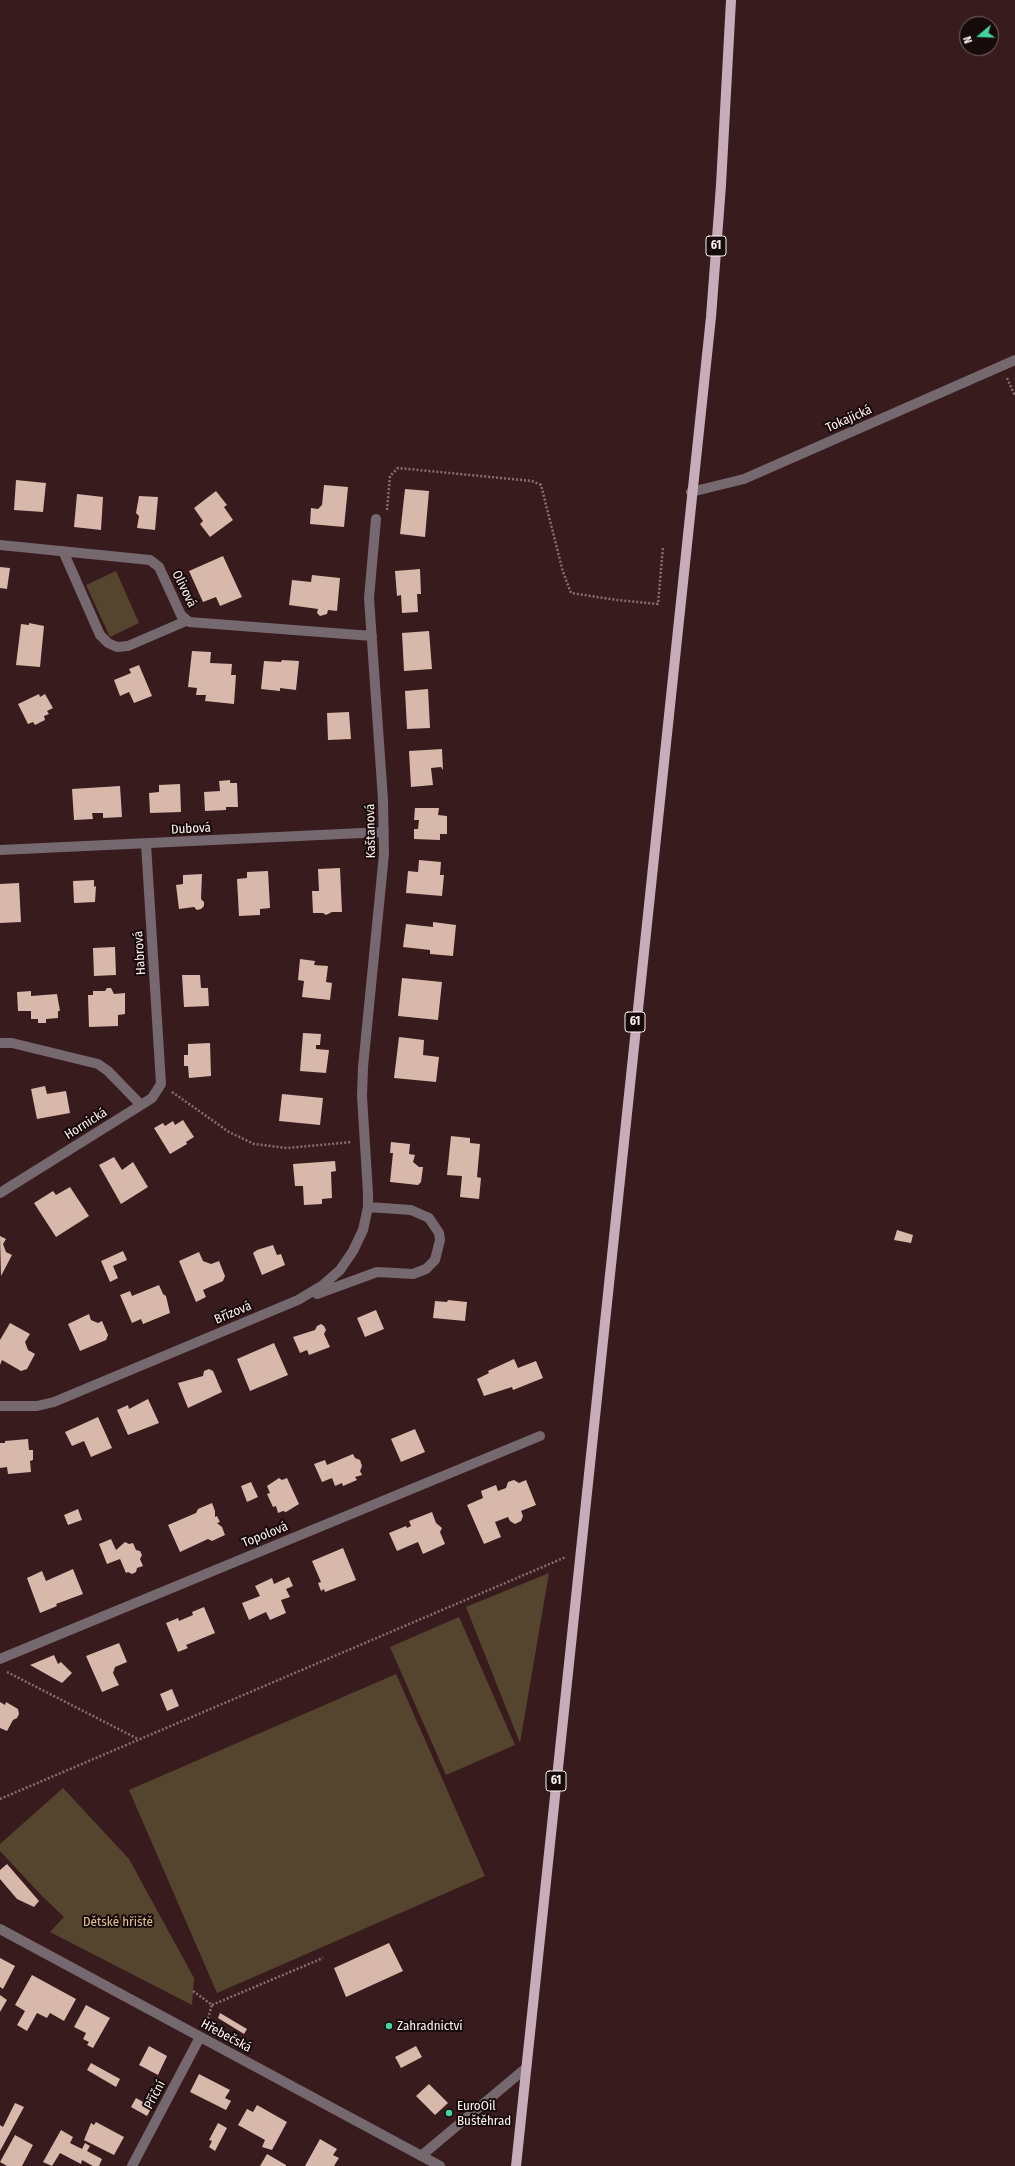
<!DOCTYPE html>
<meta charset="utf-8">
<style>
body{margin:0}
#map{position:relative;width:1015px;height:2166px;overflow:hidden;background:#381b1d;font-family:"Fira Sans Condensed",sans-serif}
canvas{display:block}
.north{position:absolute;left:959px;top:16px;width:40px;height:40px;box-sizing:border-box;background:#170a0b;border:1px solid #736767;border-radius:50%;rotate:251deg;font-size:11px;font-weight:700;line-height:16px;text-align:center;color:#fef2f2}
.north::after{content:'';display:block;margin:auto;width:14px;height:18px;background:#41d4a1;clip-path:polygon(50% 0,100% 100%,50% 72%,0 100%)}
</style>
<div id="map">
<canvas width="1015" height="2166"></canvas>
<div class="north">N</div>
</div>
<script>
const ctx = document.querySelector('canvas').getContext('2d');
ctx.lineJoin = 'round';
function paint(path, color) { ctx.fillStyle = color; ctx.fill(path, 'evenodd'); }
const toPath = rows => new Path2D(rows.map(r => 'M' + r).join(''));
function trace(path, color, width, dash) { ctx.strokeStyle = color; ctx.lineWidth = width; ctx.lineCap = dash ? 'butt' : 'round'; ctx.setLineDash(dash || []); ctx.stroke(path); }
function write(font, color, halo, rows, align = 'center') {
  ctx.font = font + ' "Fira Sans Condensed",sans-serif'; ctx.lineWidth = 4; ctx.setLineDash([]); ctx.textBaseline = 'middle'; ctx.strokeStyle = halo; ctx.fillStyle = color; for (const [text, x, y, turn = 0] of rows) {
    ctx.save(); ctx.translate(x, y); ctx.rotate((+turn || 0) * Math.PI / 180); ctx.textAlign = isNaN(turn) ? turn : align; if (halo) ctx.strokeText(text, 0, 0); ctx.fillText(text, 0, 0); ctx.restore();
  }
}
paint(toPath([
 [116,571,139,623,110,637,86,585],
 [549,1573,520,1743,466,1607],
 [459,1617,515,1745,446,1775,390,1647],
 [396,1674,485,1876,217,1993,129,1790],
 [63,1788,129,1859,194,1978,192,2005,50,1932,64,1917,42,1896,0,1851,0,1844]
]), '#56452e');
paint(toPath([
 [16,480,46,483,43,512,14,510],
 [324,485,348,487,344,527,310,524,311,508,318,509,322,505],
 [405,489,429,491,425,537,400,534],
 [216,491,227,505,224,507,233,520,210,537,200,524,203,521,194,508],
 [77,494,103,497,101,530,74,527],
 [139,496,158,497,155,530,137,528,139,516,136,513],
 [223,556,242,597,220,606,216,597,203,602,189,571],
 [0,567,10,568,7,589,0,588],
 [420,569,421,594,417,594,418,612,402,613,401,595,397,596,395,571],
 [312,575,340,578,337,611,328,610,327,614,320,616,317,613,318,609,289,605,292,580,311,582],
 [29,623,44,626,40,667,16,665,21,624,29,625],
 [429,631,432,669,404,671,402,633],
 [192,651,211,652,210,663,232,664,231,675,236,675,234,704,205,701,206,695,196,695,197,688,188,687],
 [282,660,299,661,296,690,280,688,280,691,261,689,264,661,281,662],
 [139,665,152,696,134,703,129,692,120,696,114,680,131,673,129,669],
 [428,689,430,728,407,729,405,691],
 [39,694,40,697,45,694,53,708,47,711,49,714,44,716,45,720,35,725,33,722,28,724,18,704],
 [349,712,351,739,328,740,327,713],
 [442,749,443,770,441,767,431,768,433,785,411,787,409,751],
 [230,780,230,783,237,783,238,807,226,807,226,810,205,811,204,792,220,791,219,781],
 [180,784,181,812,150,813,149,793,159,792,159,785],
 [120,786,122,817,103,818,103,813,92,813,93,819,74,820,72,789],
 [415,808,439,808,438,815,447,816,447,834,440,834,440,840,414,839,414,829,418,829,419,820,414,820],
 [419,860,441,862,440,875,444,875,442,896,406,893,408,871,418,872],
 [340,868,342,912,332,912,326,915,323,913,313,913,312,891,319,891,318,869],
 [268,871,270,908,260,909,260,915,239,916,237,879,247,878,247,872],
 [202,874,201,899,204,902,204,906,201,909,197,910,194,907,179,909,176,885,183,884,183,875],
 [94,880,94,887,96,886,95,902,74,903,73,881],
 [19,883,21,922,0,923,0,884],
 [433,922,456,925,453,956,430,954,430,950,403,947,406,924,433,927],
 [115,947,116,975,94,976,93,948],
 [300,959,315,961,314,965,328,966,326,982,332,983,330,1000,302,997,304,981,298,980],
 [182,975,200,975,201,988,208,988,209,1006,184,1007],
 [402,978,442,982,438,1020,398,1016],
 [107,988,111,988,114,994,125,993,125,1014,118,1015,118,1026,89,1027,88,995,93,995,93,991,105,991],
 [31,991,31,996,57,994,60,1011,58,1011,58,1018,46,1019,46,1023,38,1023,38,1019,31,1019,31,1011,18,1011,17,992],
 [303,1033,321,1034,320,1045,316,1045,316,1049,329,1050,326,1073,300,1071],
 [399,1037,424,1040,423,1055,439,1057,436,1082,394,1078],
 [210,1043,211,1076,189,1078,188,1066,184,1066,184,1055,188,1055,188,1044],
 [45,1086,47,1094,66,1091,70,1113,37,1119,31,1089],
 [282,1094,323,1098,320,1125,279,1121],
 [183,1120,194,1137,186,1142,187,1144,170,1154,154,1128,163,1123,165,1126,173,1121,175,1125],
 [451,1136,470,1138,470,1143,480,1144,477,1177,481,1178,479,1199,460,1197,462,1176,447,1175],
 [391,1142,410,1144,409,1154,415,1155,413,1162,419,1167,423,1167,421,1182,418,1185,390,1182,393,1153,390,1153],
 [114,1157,122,1170,133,1162,148,1187,121,1204,99,1165],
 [335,1161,336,1171,331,1172,332,1198,322,1199,322,1204,304,1205,303,1186,295,1186,293,1164],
 [70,1187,89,1216,56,1237,34,1203,53,1191,56,1195],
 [897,1230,913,1235,911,1243,894,1240],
 [0,1236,6,1239,3,1244,6,1252,12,1255,1,1276],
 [273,1245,277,1255,281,1254,285,1265,262,1275,253,1253,257,1250],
 [123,1251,127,1260,113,1266,118,1278,110,1282,101,1261],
 [199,1252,203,1261,211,1264,219,1261,225,1276,223,1281,203,1290,206,1297,196,1302,179,1261],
 [159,1285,163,1294,166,1296,170,1313,143,1324,141,1319,132,1323,120,1295,130,1291,132,1296],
 [448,1300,467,1302,465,1321,433,1318,435,1301,447,1302],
 [376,1310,384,1329,365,1337,357,1318],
 [89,1314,91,1320,98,1323,102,1321,108,1335,106,1340,80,1351,68,1324],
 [10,1323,30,1334,25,1342,28,1350,35,1354,27,1369,21,1371,2,1360,0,1365,0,1340],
 [321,1324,324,1326,326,1330,324,1334,330,1347,309,1355,307,1350,300,1353,293,1337,315,1330,317,1326],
 [274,1343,288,1375,250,1391,237,1359],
 [514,1359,518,1368,536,1361,543,1378,513,1390,512,1387,484,1396,477,1379,489,1373,488,1371],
 [209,1369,213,1371,222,1392,188,1408,178,1383,203,1376,204,1371],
 [148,1399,159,1423,128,1435,117,1410,128,1405,129,1409],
 [98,1417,112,1448,91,1457,84,1441,72,1446,65,1432],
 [415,1429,425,1452,401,1462,391,1439],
 [28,1439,29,1450,33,1450,33,1460,30,1461,31,1472,8,1474,7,1467,0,1468,0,1443,5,1443,5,1441],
 [353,1454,355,1458,360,1460,362,1466,360,1471,362,1475,355,1477,357,1480,343,1486,342,1483,335,1486,332,1478,322,1482,314,1464,325,1460,327,1465],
 [279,1478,282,1480,287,1478,299,1504,286,1512,283,1511,278,1513,276,1506,273,1507,267,1494,270,1493,267,1486],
 [514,1480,519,1483,526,1480,536,1505,521,1511,523,1516,521,1521,515,1524,510,1521,508,1517,495,1522,501,1537,484,1544,467,1505,483,1498,481,1491,496,1485,498,1491,506,1488,508,1482],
 [251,1482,258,1497,247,1502,241,1486],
 [212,1503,215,1511,215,1517,217,1516,220,1522,217,1523,222,1527,225,1535,212,1541,208,1539,180,1552,168,1525,196,1513,198,1509],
 [78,1509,82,1520,68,1525,64,1515],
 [432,1512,436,1523,442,1528,440,1532,445,1544,423,1554,418,1542,397,1551,389,1533,406,1526,407,1528,411,1526,409,1521],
 [111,1539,116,1550,125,1542,129,1544,133,1543,136,1550,140,1551,142,1555,140,1559,143,1566,137,1568,136,1572,132,1574,128,1572,126,1573,120,1559,107,1564,99,1544],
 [343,1548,356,1580,325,1592,324,1589,321,1591,318,1583,321,1582,312,1561],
 [73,1569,83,1594,56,1604,57,1606,40,1613,27,1578,42,1571,46,1581],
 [289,1577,293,1586,286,1589,290,1597,281,1600,286,1613,270,1620,266,1612,249,1620,242,1603,260,1596,255,1586,272,1578,274,1584],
 [204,1607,215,1633,186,1645,188,1648,178,1652,166,1623,178,1618,179,1621,193,1615,192,1612],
 [119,1643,127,1662,115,1667,113,1673,119,1685,102,1692,86,1656],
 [54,1655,58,1664,61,1662,72,1673,62,1683,30,1665],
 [172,1689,179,1706,167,1711,160,1694],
 [0,1702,5,1705,6,1702,18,1709,19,1714,17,1718,13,1720,7,1731,0,1728],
 [7,1864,39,1901,34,1907,17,1899,0,1879,0,1870],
 [389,1943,403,1971,346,1997,334,1968],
 [0,1958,15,1966,3,1989,0,1987],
 [32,1975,76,1999,64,2021,50,2013,47,2018,37,2013,27,2031,17,2025,25,2011,15,2005],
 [0,1995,7,2000,0,2012],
 [86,2005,110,2018,93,2048,87,2045,89,2042,83,2039,86,2033,74,2027],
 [220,2013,247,2029,244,2034,218,2018],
 [149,2046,167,2056,158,2075,139,2065],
 [416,2046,422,2057,401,2068,395,2057],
 [91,2063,120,2079,116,2087,87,2070],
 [199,2074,230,2090,225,2098,231,2101,226,2110,190,2092],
 [429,2084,448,2103,435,2115,416,2096],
 [136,2098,152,2107,147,2116,131,2107],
 [15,2103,24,2107,0,2151,0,2125,3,2127],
 [257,2105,287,2122,272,2150,262,2147,265,2140,238,2125,247,2109,253,2112],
 [96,2122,124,2137,114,2155,84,2140,91,2123,94,2125],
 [218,2123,227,2128,215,2151,209,2147,212,2141,209,2140],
 [61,2130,73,2137,70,2143,82,2149,85,2143,90,2146,87,2151,102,2159,99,2166,93,2166,82,2160,81,2164,60,2153,52,2166,43,2162],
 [15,2135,33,2145,22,2166,7,2166,0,2162],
 [320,2139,337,2149,333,2155,339,2158,334,2166,305,2166],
 [267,2154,286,2165,286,2166,260,2166]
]), '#d8b8aa');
trace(toPath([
 [1007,378,1015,396],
 [387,510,390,476,398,468,532,481,541,485,563,572,571,593,617,600,658,604,663,547],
 [172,1092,229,1132,254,1144,287,1148,352,1142],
 [7,1672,138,1739],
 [0,1799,566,1557],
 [193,1991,212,2005,206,2024],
 [212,2005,323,1958]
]), '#866f71', 2.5, [2, 2]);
trace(toPath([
 [691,492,744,479,1015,360],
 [0,545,150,560,159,567,181,615,189,622,372,636],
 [63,551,100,635,108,643,117,647,128,646,186,621],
 [0,850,384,832],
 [0,1043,12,1043,98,1064,108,1071,141,1105],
 [0,1193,141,1105,152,1098,161,1084,146,844],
 [317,1294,377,1272,413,1274,426,1269,435,1260,440,1240,439,1233,429,1218,411,1210,368,1207],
 [0,1406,37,1406,54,1402,298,1300,323,1285,340,1270,353,1251,363,1230,368,1207,368,1193,362,1096,363,1067,384,854,383,800,369,598,376,519],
 [0,1659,540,1436],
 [0,1929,440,2166],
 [421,2156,526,2068],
 [132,2166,200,2037]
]), '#75686f', 10);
trace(toPath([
 [516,2166,711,317,721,185,731,0]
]), '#c7acba', 10);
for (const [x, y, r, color] of [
 [389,2026,4,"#41d4a1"],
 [449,2113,4,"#41d4a1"]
]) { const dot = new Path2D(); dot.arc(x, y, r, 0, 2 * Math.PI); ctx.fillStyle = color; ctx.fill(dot); trace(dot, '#170a0b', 1.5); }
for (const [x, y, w] of [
 [716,246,20],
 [635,1022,20],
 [556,1781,20]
]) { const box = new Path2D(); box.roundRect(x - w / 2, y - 10, w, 20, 3); ctx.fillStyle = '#170a0b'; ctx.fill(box); trace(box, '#fef2f2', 1); }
write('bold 12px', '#fef2f2', null, [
 ["61",716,246],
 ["61",635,1022],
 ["61",556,1781]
]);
write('13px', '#fef2f2', '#170a0b', [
 ["Tokajická",849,419,-24],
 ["Olivová",184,589,64],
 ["Dubová",191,829,-3],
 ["Kaštanová",371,831,-91],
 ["Habrová",140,953,-94],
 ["Hornická",86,1124,-32],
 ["Břízová",233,1313,-23],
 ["Topolová",265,1535,-22],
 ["Hřebečská",226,2036,28],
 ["Příční",155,2095,-62]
]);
write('13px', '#e3c293', '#170a0b', [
 ["Dětské hřiště",118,1922]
]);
write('13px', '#fef2f2', '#170a0b', [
 ["Zahradnictví",397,2026],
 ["EuroOil",457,2106],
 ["Buštěhrad",457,2121]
], 'left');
</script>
